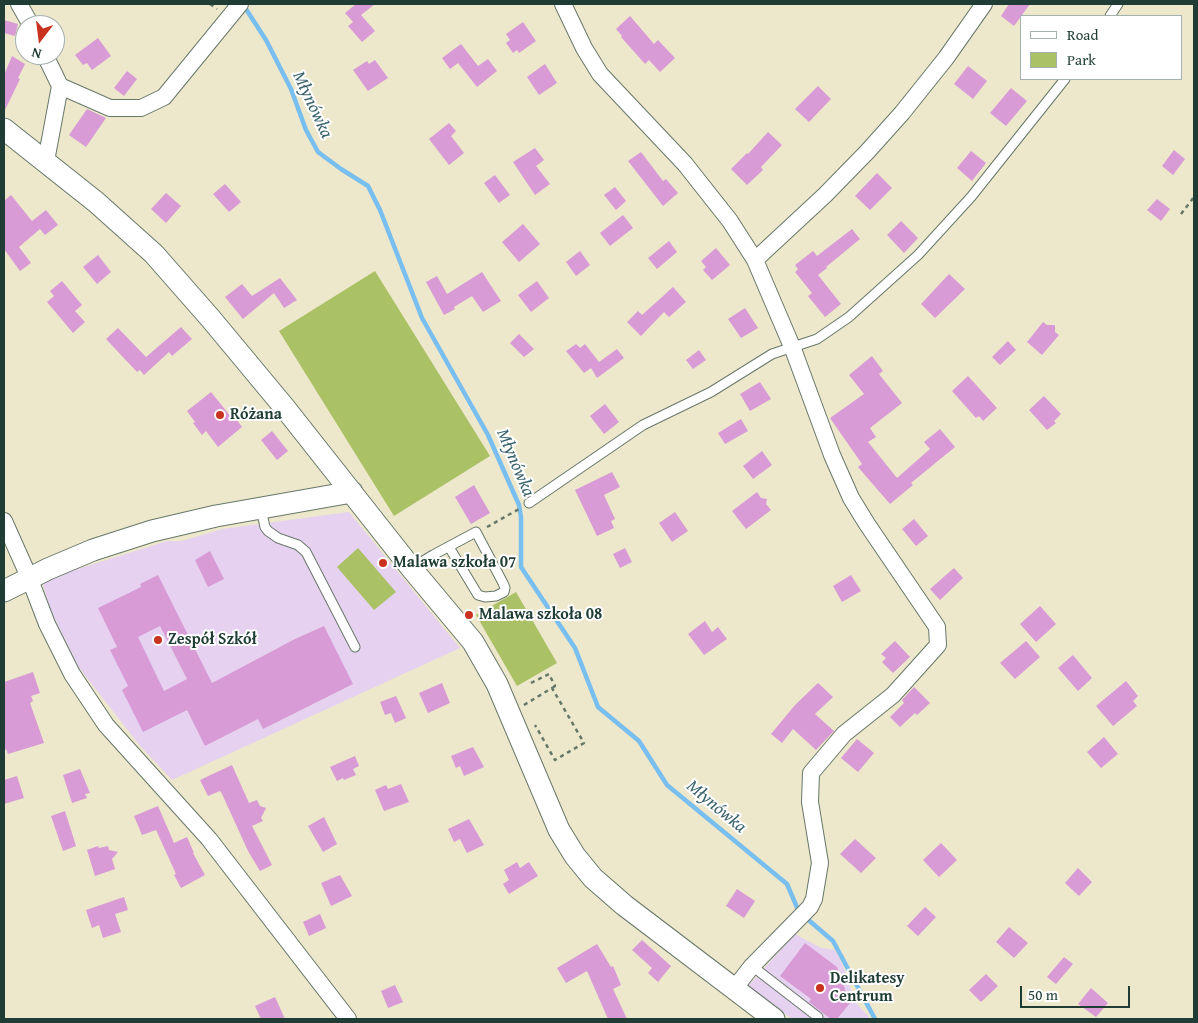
<!DOCTYPE html>
<meta charset="utf-8">
<style>
body{margin:0}
#map{position:relative;width:1198px;height:1023px;overflow:hidden;background:#ede7cb;font-family:"Gentium Book Plus",serif}
canvas{display:block}
.frame{position:absolute;inset:0;border:5px solid #1f3d34;pointer-events:none}
.legend{position:absolute;left:1020px;top:15px;width:162px;height:65px;box-sizing:border-box;background:#fff;border:1px solid #a5b1ae;margin:0;padding:6px 9px;list-style:none;font-size:15px;color:#1f3d34}
.legend li{display:flex;align-items:center;gap:10px;height:25px}
.legend b{width:25px;border:1px solid #a5b1ae}
.north{position:absolute;left:15px;top:15px;width:50px;height:50px;box-sizing:border-box;background:#fff;border:1px solid #a5b1ae;border-radius:50%;rotate:195deg;font-size:14px;font-weight:700;line-height:20px;text-align:center;color:#1f3d34}
.north::after{content:'';display:block;margin:auto;width:18px;height:22px;background:#c8321e;clip-path:polygon(50% 0,100% 100%,50% 72%,0 100%)}
.scale{position:absolute;left:1020px;top:986px;width:110px;height:22px;box-sizing:border-box;border:2px solid #1f3d34;border-top:0;padding-left:6px;font-size:15px;line-height:18px;white-space:nowrap;color:#1f3d34;-webkit-text-stroke:4px #fff;paint-order:stroke}
</style>
<div id="map">
<canvas width="1198" height="1023"></canvas>
<div class="frame"></div>
<ul class="legend">
<li><b style="height:6px;background:#fff"></b>Road</li>
<li><b style="height:14px;background:#abc166"></b>Park</li>
</ul>
<div class="north">N</div>
<div class="scale">50 m</div>
</div>
<script>
const ctx = document.querySelector('canvas').getContext('2d');
ctx.lineJoin = 'round';
function paint(path, color) { ctx.fillStyle = color; ctx.fill(path, 'evenodd'); }
const toPath = rows => new Path2D(rows.map(r => 'M' + r).join(''));
function trace(path, color, width, dash) { ctx.strokeStyle = color; ctx.lineWidth = width; ctx.lineCap = dash ? 'butt' : 'round'; ctx.setLineDash(dash || []); ctx.stroke(path); }
function write(font, color, halo, rows, align = 'center') {
  ctx.font = font + ' "Gentium Book Plus",serif'; ctx.lineWidth = 4; ctx.setLineDash([]); ctx.textBaseline = 'middle'; ctx.strokeStyle = halo; ctx.fillStyle = color; for (const [text, x, y, turn = 0] of rows) {
    ctx.save(); ctx.translate(x, y); ctx.rotate((+turn || 0) * Math.PI / 180); ctx.textAlign = isNaN(turn) ? turn : align; if (halo) ctx.strokeText(text, 0, 0); ctx.fillText(text, 0, 0); ctx.restore();
  }
}
paint(toPath([
 [349,512,460,648,172,780,140,746,77,665,51,611,43,585,49,578,167,541,182,541,222,529],
 [795,934,821,948,835,950,844,968,855,1002,871,1019,792,1019,748,986]
]), '#e6d2f0');
paint(toPath([
 [375,271,490,456,394,516,279,331],
 [358,548,396,592,374,610,337,567],
 [516,592,557,663,517,686,476,615]
]), '#abc166');
trace(toPath([
 [244,6,266,40,291,89,306,130,318,152,341,169,368,186,380,210,422,318,488,435,519,505,521,517,521,567,575,648,598,707,639,741,667,785,787,884,799,912],
 [805,917,833,941,875,1019]
]), '#78bfef', 4.5);
paint(toPath([
 [356,4,375,4,361,15,375,31,362,42,348,26,353,22,345,13],
 [1009,4,1030,4,1014,26,1001,16],
 [630,16,654,44,658,40,675,58,660,72,649,60,645,64,621,37,622,36,616,29],
 [4,20,18,24,15,36,4,33],
 [523,22,536,41,519,53,517,50,513,53,506,43,510,40,506,34],
 [98,38,111,56,92,70,87,63,83,65,75,55],
 [461,44,478,66,488,59,497,71,477,87,458,63,450,69,442,58],
 [12,56,25,64,18,78,20,79,4,112,4,75],
 [375,60,388,78,368,91,353,70,367,61,369,64],
 [545,64,557,83,539,95,527,77],
 [968,66,987,81,973,99,954,84],
 [127,71,137,79,124,96,114,88],
 [818,86,831,99,809,122,795,109],
 [1011,88,1027,101,1006,126,990,113],
 [87,109,106,118,86,147,69,135],
 [449,123,456,131,451,136,464,153,449,165,429,139],
 [768,132,782,145,761,167,763,170,747,185,731,169,747,153,748,154],
 [535,148,544,160,536,166,550,184,535,195,513,162],
 [1174,150,1185,159,1173,175,1162,166],
 [971,151,986,163,972,181,957,168],
 [641,152,663,181,666,179,678,193,663,206,628,161],
 [877,173,892,188,870,210,855,196],
 [495,175,510,195,499,203,484,183],
 [225,184,241,202,229,212,213,194],
 [615,187,626,201,616,210,604,195],
 [166,193,181,206,166,223,151,209],
 [11,195,32,221,46,210,58,225,45,235,40,229,19,247,31,263,20,271,4,249,4,201],
 [1157,199,1170,209,1161,221,1147,210],
 [623,215,633,228,610,246,600,233],
 [901,221,918,238,904,253,887,235],
 [523,224,540,244,519,262,502,242],
 [852,229,860,239,826,267,827,268,818,275,841,304,825,317,808,296,812,293,795,272,798,269,795,265,813,251,817,256],
 [669,241,677,252,657,269,648,258],
 [716,248,730,265,712,280,703,270,706,267,701,261],
 [580,251,590,265,576,276,566,262],
 [98,255,111,272,97,284,83,267],
 [482,272,501,301,483,312,472,296,454,307,455,309,444,315,426,282,437,276,447,294],
 [949,274,965,289,935,318,921,304],
 [280,278,297,300,284,308,274,293,243,319,225,297,242,284,252,296],
 [62,281,82,305,75,311,85,322,73,333,47,302,54,296,50,291],
 [537,281,549,298,531,312,518,295],
 [673,287,686,302,669,317,664,312,641,336,627,322,638,311,642,315],
 [745,308,758,328,741,338,728,319],
 [1043,322,1047,325,1055,325,1055,332,1059,335,1042,355,1027,342],
 [181,327,192,339,172,356,169,352,144,375,140,370,137,372,106,339,118,328,146,357],
 [519,334,534,349,524,357,510,343],
 [1008,341,1016,350,1000,365,992,357],
 [576,344,580,348,585,344,599,362,617,349,624,358,597,378,591,368,584,373,566,351],
 [699,350,706,360,693,369,686,360],
 [872,356,883,371,879,374,902,403,870,428,876,437,868,442,897,478,930,449,924,442,940,429,955,447,911,483,913,485,890,504,858,467,862,464,830,418,864,394,849,375],
 [968,376,997,408,983,421,979,416,976,418,952,391],
 [760,382,771,399,750,411,740,394],
 [211,392,232,418,234,416,242,427,218,447,206,431,202,435,193,423,195,422,187,411],
 [1044,396,1061,414,1054,421,1056,423,1047,430,1029,410],
 [605,404,619,422,604,434,590,416],
 [741,419,748,431,725,444,718,433],
 [272,431,288,451,277,460,261,440],
 [762,451,772,465,753,479,743,466],
 [612,472,620,487,604,495,615,519,611,521,614,528,597,536,575,490],
 [474,485,490,513,471,524,455,497],
 [757,492,761,498,767,499,766,504,771,510,746,529,732,511],
 [675,512,688,531,672,542,659,523],
 [914,519,928,536,916,546,902,529],
 [625,548,632,562,620,568,613,554],
 [210,551,224,579,208,587,195,560],
 [954,568,963,578,940,600,930,589],
 [158,575,212,683,295,639,324,626,353,684,263,729,258,719,205,746,187,710,143,732,122,690,128,686,110,650,117,647,98,608,141,587,140,584],
 [160,626,187,679,164,691,138,637],
 [851,575,861,591,842,602,833,586],
 [1040,606,1056,624,1036,642,1020,624],
 [705,621,712,632,718,627,727,639,704,655,688,634],
 [895,641,910,657,893,673,882,662,886,658,881,654],
 [1026,641,1040,657,1015,679,1000,663],
 [1073,655,1092,678,1078,691,1058,668],
 [33,672,40,693,31,696,33,701,30,703,44,743,8,754,6,749,4,750,4,682],
 [1126,681,1138,696,1133,701,1137,706,1113,726,1096,706],
 [442,683,450,703,428,713,419,693],
 [818,683,833,697,815,714,834,731,816,750,793,729,782,743,771,734,795,705],
 [914,687,930,703,917,715,915,713,900,727,890,717,904,703,902,700],
 [396,696,406,718,395,723,391,713,385,715,380,702],
 [1104,737,1118,754,1101,768,1087,752],
 [857,739,874,753,858,772,841,758],
 [473,747,484,767,464,776,460,766,456,768,451,756],
 [355,756,359,766,353,769,356,775,344,780,343,778,337,781,330,767],
 [232,765,249,803,257,800,260,806,266,808,261,818,263,821,252,826,272,865,260,871,248,851,222,794,220,791,208,796,200,780],
 [80,769,90,793,85,794,87,798,72,803,63,775],
 [17,776,24,798,4,804,4,780],
 [401,784,409,802,384,811,375,790,386,785,388,789],
 [158,806,174,843,187,837,194,853,193,853,205,875,181,888,174,875,176,874,156,830,142,835,134,816],
 [65,811,76,846,63,851,51,816],
 [324,817,337,844,323,852,308,826],
 [469,819,484,845,467,853,460,839,454,842,448,829],
 [855,839,876,858,861,873,840,854],
 [941,843,957,860,939,877,923,860],
 [98,846,99,848,108,846,109,850,118,852,112,859,115,869,95,876,87,850],
 [517,862,520,868,529,862,538,876,509,894,503,884,509,880,504,870],
 [1078,868,1092,882,1079,896,1065,883],
 [340,875,352,896,331,906,321,883],
 [737,889,755,901,744,918,726,906],
 [124,897,128,910,115,914,121,932,103,938,99,925,92,928,86,910],
 [925,907,936,917,918,936,907,926],
 [320,914,326,928,309,936,303,922],
 [1009,927,1028,943,1014,958,996,942],
 [642,940,671,966,658,982,648,973,652,968,632,950],
 [805,943,837,967,850,1003,837,1019,831,1019,823,1013,809,1002,811,999,780,976],
 [597,944,611,967,613,966,621,985,613,989,627,1019,608,1019,587,971,566,983,557,968],
 [1064,957,1073,964,1056,984,1047,977],
 [986,974,998,986,981,1002,969,990],
 [395,985,403,1002,388,1008,381,991],
 [1091,988,1108,1003,1096,1017,1078,1004],
 [275,997,285,1019,261,1019,255,1006]
]), '#d89bd6');
const service = toPath([
 [1110,16,1118,4],
 [529,503,643,425,711,392,772,354,817,339,849,317,918,255,971,197,1065,79],
 [261,509,265,527,268,531,278,538,298,545,306,552,355,647],
 [412,568,433,555,476,532,503,583,505,588,504,592,496,596,485,597,478,595,449,547],
 [752,966,818,1017,818,1019]
]);
const minor = toPath([
 [19,4,31,25],
 [563,4,584,48,600,74,685,164,730,221,755,260,793,349,832,455,851,498,867,524,937,627,938,645,893,695,844,734,811,773,810,802,820,863,814,899,810,907,752,966,734,989],
 [45,55,60,86],
 [46,161,60,86,110,108,141,108,164,97,240,4],
 [755,260,825,195,867,152,902,113,946,58,984,4],
 [4,521,29,577,47,624,72,674,106,725,209,839,348,1019]
]);
const tertiary = toPath([
 [4,129,96,202,154,254,211,319,285,408,412,569,473,642,497,684,559,830,575,856,593,878,624,905,774,1019],
 [4,591,48,569,93,550,152,531,216,516,352,492]
]);
trace(service, '#677869', 11);
trace(minor, '#677869', 18);
trace(tertiary, '#677869', 23);
trace(toPath([
 [210,4,217,9],
 [1181,214,1194,197],
 [487,527,519,509],
 [531,683,549,674,555,686,552,688],
 [524,705,552,688,584,743,555,760,535,725]
]), '#677869', 2.5, [4, 4]);
trace(service, '#fff', 9);
trace(minor, '#fff', 16);
trace(tertiary, '#fff', 21);
for (const [x, y, r, color] of [
 [220,415,5,"#c8321e"],
 [383,563,5,"#c8321e"],
 [469,615,5,"#c8321e"],
 [158,640,5,"#c8321e"],
 [820,988,5,"#c8321e"]
]) { const dot = new Path2D(); dot.arc(x, y, r, 0, 2 * Math.PI); ctx.fillStyle = color; ctx.fill(dot); trace(dot, '#fff', 2); }
write('bold 16px', '#1f3d34', '#fff', [
 ["Różana",230,415],
 ["Malawa szkoła 07",393,563],
 ["Malawa szkoła 08",479,615],
 ["Zespół Szkół",168,640],
 ["Delikatesy",830,979],
 ["Centrum",830,997]
], 'left');
write('italic 18px', '#3a646c', '#fff', [
 ["Młynówka",312,105,65],
 ["Młynówka",515,463,67],
 ["Młynówka",716,807,40]
]);
</script>
